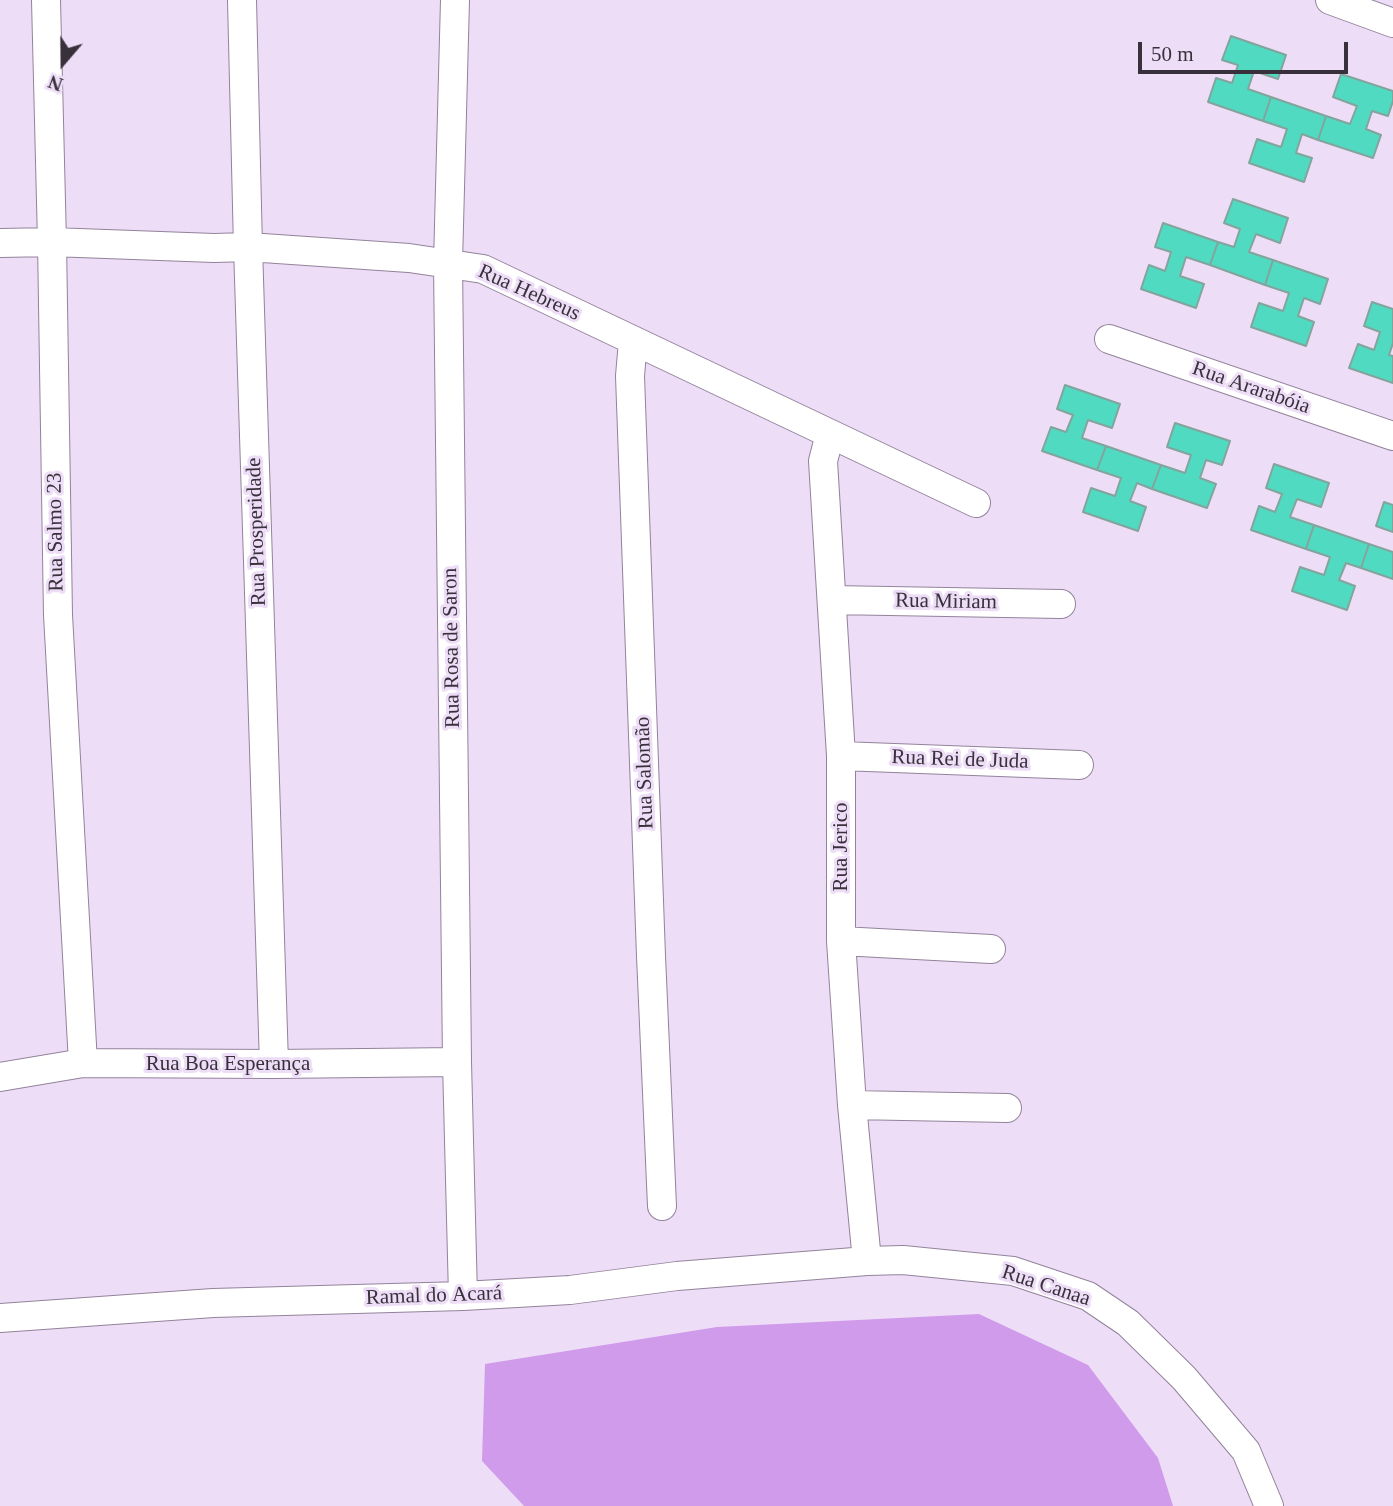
<!DOCTYPE html>
<meta charset="utf-8">
<style>
body{margin:0}
#map{position:relative;width:1393px;height:1506px;overflow:hidden;background:#eeddf7;font-family:Georgia,serif}
canvas{display:block}
.north{position:absolute;left:28px;top:28px;width:70px;height:70px;-webkit-text-stroke:5px #eeddf7;paint-order:stroke;rotate:200deg;font-size:19px;font-weight:700;line-height:28px;text-align:center;color:#38313b}
.north::after{content:'';display:block;margin:auto;width:24px;height:32px;background:#38313b;clip-path:polygon(50% 0,100% 100%,50% 72%,0 100%)}
.scale{position:absolute;left:1138px;top:42px;width:210px;height:32px;box-sizing:border-box;border:4px solid #38313b;border-top:0;padding-left:9px;font-size:21px;line-height:24px;white-space:nowrap;color:#38313b;-webkit-text-stroke:5px #eeddf7;paint-order:stroke}
</style>
<div id="map">
<canvas width="1393" height="1506"></canvas>
<div class="north">N</div>
<div class="scale">50 m</div>
</div>
<script>
const ctx = document.querySelector('canvas').getContext('2d');
ctx.lineJoin = 'round';
function paint(path, color) { ctx.fillStyle = color; ctx.fill(path, 'evenodd'); }
const toPath = rows => new Path2D(rows.map(r => 'M' + r).join(''));
function trace(path, color, width, dash) { ctx.strokeStyle = color; ctx.lineWidth = width; ctx.lineCap = dash ? 'butt' : 'round'; ctx.setLineDash(dash || []); ctx.stroke(path); }
function write(font, color, halo, rows, align = 'center') {
  ctx.font = font + ' Georgia,serif'; ctx.lineWidth = 6; ctx.setLineDash([]); ctx.textBaseline = 'middle'; ctx.strokeStyle = halo; ctx.fillStyle = color; for (const [text, x, y, turn = 0] of rows) {
    ctx.save(); ctx.translate(x, y); ctx.rotate((+turn || 0) * Math.PI / 180); ctx.textAlign = isNaN(turn) ? turn : align; if (halo) ctx.strokeText(text, 0, 0); ctx.fillText(text, 0, 0); ctx.restore();
  }
}
paint(toPath([
 [979,1314,1088,1365,1158,1458,1173,1506,524,1506,482,1461,485,1364,717,1327]
]), '#d09bea');
const building = toPath([
 [1231,36,1286,55,1278,79,1254,71,1248,89,1271,97,1263,121,1208,102,1216,78,1232,83,1238,65,1222,60,1231,36],
 [1341,74,1393,91,1393,101,1388,116,1372,111,1366,129,1381,135,1373,158,1318,140,1326,116,1350,124,1357,106,1333,97,1341,74],
 [1271,97,1326,116,1318,140,1302,134,1296,153,1312,158,1304,182,1249,163,1257,139,1281,147,1287,129,1263,121,1271,97],
 [1233,199,1288,218,1280,243,1256,234,1249,252,1273,260,1265,285,1210,265,1218,242,1234,247,1240,229,1224,223,1233,199],
 [1163,223,1218,242,1210,265,1186,257,1180,276,1204,284,1196,308,1141,289,1149,265,1165,271,1171,252,1155,247,1163,223],
 [1273,260,1328,279,1320,304,1304,298,1298,316,1314,322,1306,346,1251,327,1259,303,1283,311,1289,293,1265,285,1273,260],
 [1372,302,1393,309,1393,343,1389,355,1393,356,1393,383,1349,368,1358,344,1374,350,1380,332,1364,326,1372,302],
 [1065,385,1120,404,1112,428,1088,420,1082,438,1106,446,1097,470,1042,451,1051,427,1066,432,1073,415,1057,409,1065,385],
 [1175,423,1230,441,1222,465,1206,460,1200,478,1216,484,1207,508,1152,489,1161,465,1185,473,1191,455,1167,447,1175,423],
 [1106,446,1161,465,1152,489,1137,483,1130,501,1146,507,1138,531,1083,512,1091,488,1115,496,1121,478,1097,470,1106,446],
 [1274,464,1329,483,1321,507,1297,499,1290,517,1314,525,1306,549,1251,530,1259,506,1275,512,1282,494,1266,488,1274,464],
 [1384,502,1393,505,1393,532,1376,526,1384,502],
 [1314,525,1369,544,1361,568,1346,563,1339,580,1355,586,1347,610,1292,591,1300,567,1324,575,1330,557,1306,549,1314,525],
 [1369,544,1393,552,1393,579,1361,568,1369,544]
]);
paint(building, '#50dac2');
trace(building, '#83a49d', 2);
const minor = toPath([
 [46,0,52,242,58,615,83,1063],
 [242,0,248,247,274,1064],
 [455,0,448,263,457,1062,463,1296],
 [1330,0,1393,23],
 [0,243,52,242,214,248,248,247,409,258,483,269,976,503],
 [1109,339,1393,436],
 [633,341,630,376,651,956,662,1206],
 [830,434,823,461,841,756,841,941,852,1105,867,1261],
 [832,600,1061,604],
 [841,756,1079,765],
 [841,941,991,949],
 [0,1077,83,1063,274,1064,457,1062],
 [852,1105,1007,1108],
 [0,1318,213,1303,463,1296,570,1290,677,1276,867,1261,903,1260,1013,1271,1088,1296,1128,1323,1184,1378,1246,1451,1269,1506]
]);
trace(minor, '#92839a', 30);
trace(minor, '#fff', 28);
write('21px', '#38313b', '#eeddf7', [
 ["Rua Hebreus",529,293,24],
 ["Rua Ararabóia",1251,388,19],
 ["Rua Salmo 23",56,532,-91],
 ["Rua Prosperidade",257,532,-92],
 ["Rua Miriam",946,602,1],
 ["Rua Rosa de Saron",452,648,-91],
 ["Rua Rei de Juda",960,760,2],
 ["Rua Salomão",645,773,-92],
 ["Rua Jerico",841,847,-90],
 ["Rua Boa Esperança",228,1064],
 ["Rua Canaa",1046,1286,18],
 ["Ramal do Acará",434,1296,-2]
]);
</script>
